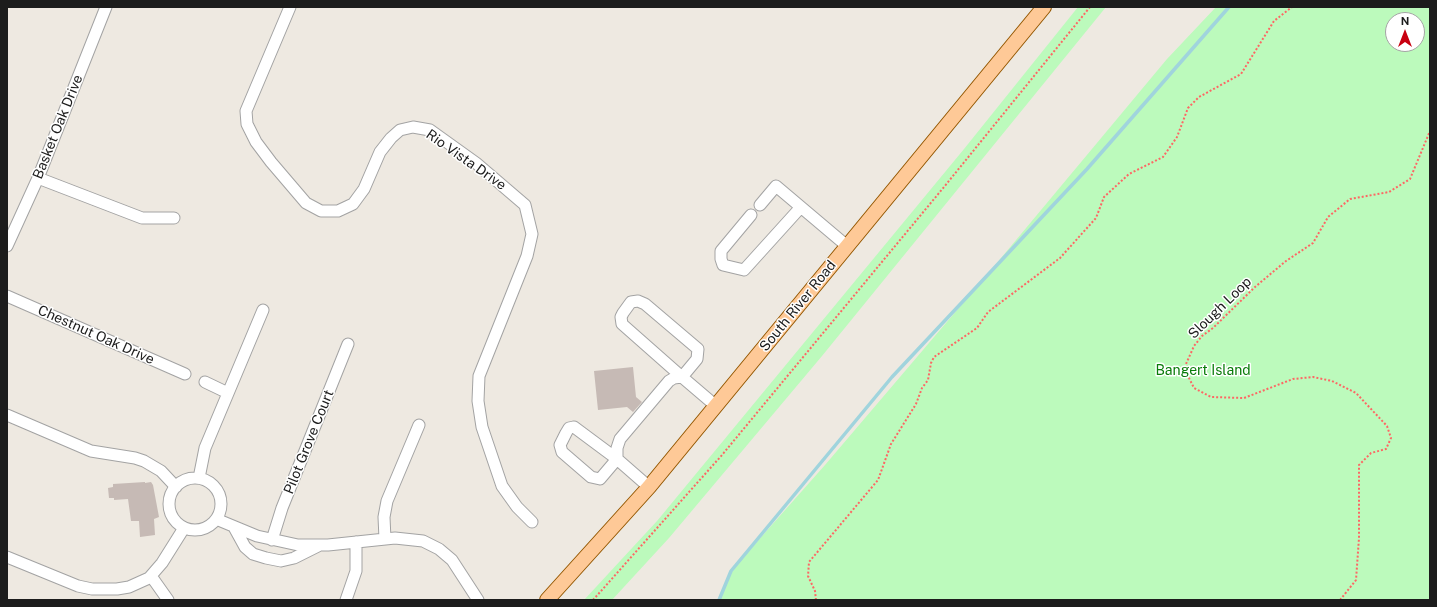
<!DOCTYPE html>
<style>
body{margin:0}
#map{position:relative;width:1437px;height:607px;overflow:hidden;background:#eee9e1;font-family:"Public Sans",sans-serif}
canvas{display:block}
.frame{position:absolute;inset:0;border:8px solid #1c1c1c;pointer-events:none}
.north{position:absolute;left:1385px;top:12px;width:40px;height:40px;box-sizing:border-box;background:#fff;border:1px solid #a4a4a4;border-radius:50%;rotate:0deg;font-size:11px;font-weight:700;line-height:16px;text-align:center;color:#1c1c1c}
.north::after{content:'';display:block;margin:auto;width:14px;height:18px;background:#c80010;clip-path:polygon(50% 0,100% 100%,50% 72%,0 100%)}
</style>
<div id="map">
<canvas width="1437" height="607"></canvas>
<div class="frame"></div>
<div class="north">N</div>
</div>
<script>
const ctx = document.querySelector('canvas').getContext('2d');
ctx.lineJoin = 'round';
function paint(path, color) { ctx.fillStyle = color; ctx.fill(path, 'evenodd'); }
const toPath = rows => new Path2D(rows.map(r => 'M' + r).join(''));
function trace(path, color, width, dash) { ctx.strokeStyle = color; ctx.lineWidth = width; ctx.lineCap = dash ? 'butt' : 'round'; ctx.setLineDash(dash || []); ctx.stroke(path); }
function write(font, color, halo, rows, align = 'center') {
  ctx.font = font + ' "Public Sans",sans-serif'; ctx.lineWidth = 3; ctx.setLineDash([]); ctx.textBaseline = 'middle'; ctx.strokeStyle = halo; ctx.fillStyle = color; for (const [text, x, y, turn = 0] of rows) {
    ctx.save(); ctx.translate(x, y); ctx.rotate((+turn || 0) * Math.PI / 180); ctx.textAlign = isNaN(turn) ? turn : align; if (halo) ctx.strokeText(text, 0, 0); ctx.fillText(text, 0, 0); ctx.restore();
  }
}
paint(toPath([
 [1078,7,1106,7,822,356,669,538,612,600,584,600,657,521,964,149],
 [1216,7,1430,7,1430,600,719,600,731,571,825,465,986,276,1167,59],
 [1393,20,1417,20,1417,44,1393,44]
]), '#bcfabc');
trace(toPath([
 [719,600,731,571,892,377,1087,169,1229,7]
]), '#a0d4dd', 3.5);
paint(toPath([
 [633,367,636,397,642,402,633,412,627,407,598,410,594,371],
 [145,482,145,483,151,482,153,485,159,517,154,519,155,535,140,537,139,521,131,521,128,499,114,500,114,498,109,498,108,488,113,487,113,484]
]), '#c6bab5');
const minor = toPath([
 [290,7,246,111,247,124,256,142,271,162,306,203,321,211,338,211,353,204,364,189,380,152,391,138,400,130,413,127,430,130,476,163,525,205,532,234,527,256,479,376,478,401,482,427,502,486,517,507,532,522],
 [38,178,142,218,174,218],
 [760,205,776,186,847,246],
 [751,215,721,251,721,259,723,265,744,270,801,207],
 [7,246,38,178,106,7],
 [7,296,185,374],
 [638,301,645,304,698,349,697,359,682,377,622,324,621,317,623,313,631,302,638,301],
 [205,382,228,393],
 [7,415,91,451,135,458,144,461,161,471,176,487],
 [574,427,617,459,600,479,591,477,562,452,560,445,566,433,569,428,574,427],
 [199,478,205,448,263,310],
 '169 504a26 26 0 1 1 52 0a26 26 0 1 1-52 0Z',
 [649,487,617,459,617,448,620,439,669,381,674,378,682,377,716,406],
 [216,519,257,536,298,545,328,545,395,538,423,541,439,549,452,560,478,600],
 [234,527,245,547,253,554,266,558,281,561,294,558,318,546],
 [385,539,384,517,387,501,419,425],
 [272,540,282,508,348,344],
 [7,557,78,586,92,589,117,589,129,587,149,578,162,563,184,528],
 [151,576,168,600],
 [346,600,356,571,356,542]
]);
const major = toPath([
 [547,600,649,487,1044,7]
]);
trace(minor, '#a3a3a3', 13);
trace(major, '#945700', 16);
trace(toPath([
 [593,600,722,455,944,187,1090,7],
 [816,600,815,591,808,576,809,562,878,480,891,444,916,404,922,388,928,380,931,363,934,357,977,328,988,312,1060,258,1096,218,1104,197,1129,174,1163,157,1177,137,1188,108,1199,97,1241,74,1274,21,1292,7],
 [1340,600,1356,580,1359,538,1359,465,1371,453,1386,449,1391,438,1387,426,1356,393,1332,381,1313,377,1293,379,1244,398,1211,397,1194,388,1188,376,1186,364,1194,346,1202,336,1213,328,1255,287,1286,261,1313,243,1328,217,1350,199,1389,192,1410,179,1430,131]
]), '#fd6764', 2, [2, 2]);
trace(minor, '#fff', 11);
trace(major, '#fec997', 14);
write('14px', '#1c1c1c', '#fff', [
 ["Basket Oak Drive",58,127,-68],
 ["Rio Vista Drive",466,160,35],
 ["South River Road",798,306,-51],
 ["Slough Loop",1220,308,-44],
 ["Chestnut Oak Drive",96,335,24],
 ["Pilot Grove Court",309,442,-68]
]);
write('14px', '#097c09', '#fff', [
 ["Bangert Island",1203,371]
]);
</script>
